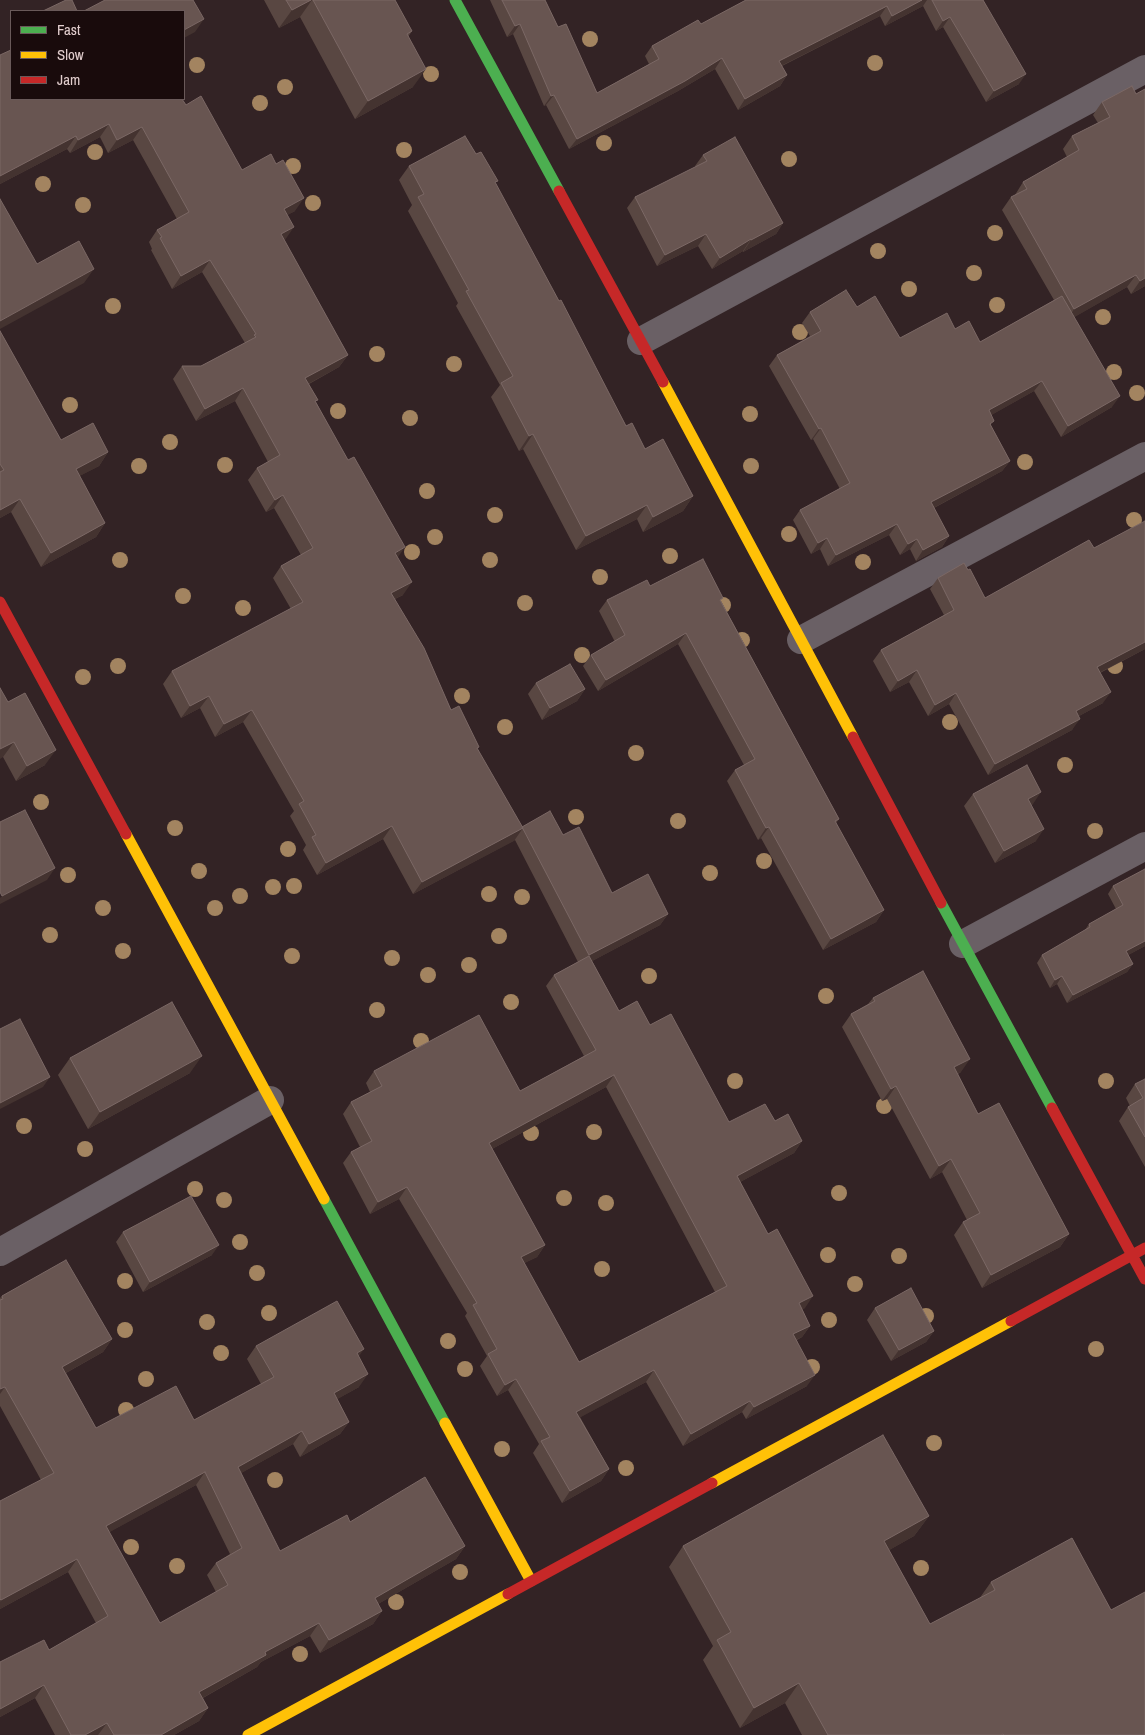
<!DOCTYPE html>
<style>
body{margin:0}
#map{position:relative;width:1145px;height:1735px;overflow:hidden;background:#332325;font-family:"Archivo Narrow",sans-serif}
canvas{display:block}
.legend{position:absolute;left:10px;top:10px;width:175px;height:90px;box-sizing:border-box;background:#190b0c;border:1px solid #695959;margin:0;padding:6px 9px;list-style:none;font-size:15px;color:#e1cdcd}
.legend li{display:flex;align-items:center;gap:10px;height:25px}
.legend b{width:25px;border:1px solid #695959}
</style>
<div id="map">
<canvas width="1145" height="1735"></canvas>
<ul class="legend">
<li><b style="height:6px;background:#4caf50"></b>Fast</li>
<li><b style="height:6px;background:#ffc107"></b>Slow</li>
<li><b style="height:6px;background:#c62828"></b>Jam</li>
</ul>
</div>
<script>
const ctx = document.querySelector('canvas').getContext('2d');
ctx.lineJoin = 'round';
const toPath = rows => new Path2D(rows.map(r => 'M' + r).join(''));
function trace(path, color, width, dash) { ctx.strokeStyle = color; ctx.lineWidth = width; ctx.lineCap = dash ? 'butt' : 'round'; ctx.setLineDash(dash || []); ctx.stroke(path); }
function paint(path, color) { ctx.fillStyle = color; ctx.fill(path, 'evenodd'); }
trace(toPath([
 [641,341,1145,69],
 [801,640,1145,456],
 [963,944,1145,846],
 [0,1252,270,1100]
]), '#6a6065', 28);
trace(toPath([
 [455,0,559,191],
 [941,903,1052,1108],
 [324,1199,445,1423]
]), '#4caf50', 11);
trace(toPath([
 [663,382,853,737],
 [126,834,324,1199],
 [445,1423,531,1581],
 [712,1483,1011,1321],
 [248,1735,508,1594]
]), '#ffc107', 11);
trace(toPath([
 [559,191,663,382],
 [0,602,126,834],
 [853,737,941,903],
 [1052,1108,1145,1279],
 [1011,1321,1145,1248],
 [508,1594,712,1483]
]), '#c62828', 11);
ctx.fillStyle = '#a38460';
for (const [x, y] of [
 [590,39],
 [875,63],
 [197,65],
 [431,74],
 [285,87],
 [260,103],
 [604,143],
 [404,150],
 [95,152],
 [789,159],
 [293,166],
 [43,184],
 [313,203],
 [83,205],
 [995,233],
 [878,251],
 [974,273],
 [909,289],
 [997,305],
 [113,306],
 [1103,317],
 [800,332],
 [377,354],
 [454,364],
 [1114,372],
 [1137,393],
 [70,405],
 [338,411],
 [750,414],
 [410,418],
 [170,442],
 [1025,462],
 [225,465],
 [139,466],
 [751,466],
 [427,491],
 [495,515],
 [1134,520],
 [789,534],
 [435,537],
 [412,552],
 [670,556],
 [120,560],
 [490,560],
 [863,562],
 [600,577],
 [183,596],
 [525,603],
 [723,605],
 [243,608],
 [742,640],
 [582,655],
 [118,666],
 [1115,666],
 [83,677],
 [462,696],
 [950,722],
 [505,727],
 [636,753],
 [1065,765],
 [41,802],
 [576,817],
 [678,821],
 [175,828],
 [1095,831],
 [288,849],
 [764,861],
 [199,871],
 [710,873],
 [68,875],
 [294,886],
 [273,887],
 [489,894],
 [240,896],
 [522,897],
 [103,908],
 [215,908],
 [50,935],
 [499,936],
 [123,951],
 [292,956],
 [392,958],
 [469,965],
 [428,975],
 [649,976],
 [826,996],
 [511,1002],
 [377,1010],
 [421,1041],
 [735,1081],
 [1106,1081],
 [884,1106],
 [24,1126],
 [594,1132],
 [531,1133],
 [85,1149],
 [195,1189],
 [839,1193],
 [564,1198],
 [224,1200],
 [606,1203],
 [240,1242],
 [828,1255],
 [899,1256],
 [602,1269],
 [257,1273],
 [125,1281],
 [855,1284],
 [269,1313],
 [926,1316],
 [829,1320],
 [207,1322],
 [125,1330],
 [448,1341],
 [1096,1349],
 [221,1353],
 [812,1367],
 [465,1369],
 [146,1379],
 [126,1410],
 [934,1443],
 [502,1449],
 [626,1468],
 [275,1480],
 [131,1547],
 [177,1566],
 [921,1568],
 [460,1572],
 [396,1602],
 [300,1654]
]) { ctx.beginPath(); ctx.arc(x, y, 8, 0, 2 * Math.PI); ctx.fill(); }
paint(toPath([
 [264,0,395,0,412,31,408,37,413,87,355,119,300,17,279,28],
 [490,0,545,0,558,27,597,93,649,64,645,56,652,46,701,24,746,0,983,0,1019,84,986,102,943,27,936,31,923,6,885,26,880,16,782,66,787,75,780,86,738,110,715,69,678,91,569,149,546,105,544,106,513,34,507,37],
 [0,55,186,105,242,170,295,211,287,215,285,240,284,240,348,355,339,367,309,384,316,402,398,557,403,595,395,599,451,710,477,749,522,827,563,835,612,893,668,914,660,925,592,961,619,1011,650,1025,729,1122,775,1121,802,1141,794,1153,740,1182,805,1308,802,1309,810,1326,802,1337,797,1340,807,1386,746,1419,742,1412,683,1446,646,1382,580,1417,609,1469,601,1481,562,1503,533,1453,539,1444,508,1390,497,1396,480,1366,487,1356,465,1316,467,1313,399,1199,370,1214,343,1163,351,1152,360,1147,343,1114,351,1102,370,1092,366,1083,374,1071,520,1091,584,1056,546,986,554,975,578,962,515,840,413,894,383,839,317,875,303,850,306,845,290,816,294,811,243,722,215,737,200,708,181,718,163,684,172,671,291,609,273,578,281,566,301,555,274,508,266,512,248,480,257,468,268,462,235,401,196,421,173,379,182,366,201,366,245,343,202,272,172,289,151,250,152,249,149,242,157,230,177,219,133,140,108,153,100,137,70,153,67,149,0,184],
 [606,1087,715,1292,579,1362,524,1263,537,1257,545,1245,492,1149],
 [1145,89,1145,286,1131,294,1127,287,1074,317,1112,407,1061,437,1034,391,991,415,991,426,1010,461,1002,471,934,508,949,536,942,547,916,561,910,549,900,555,889,535,828,566,820,549,811,554,793,520,800,510,840,489,813,439,811,440,769,366,777,355,810,336,802,323,810,312,857,307,900,338,955,329,980,342,1054,300,1002,210,1011,197,1015,195,1023,182,1067,157,1063,149,1072,136,1098,123,1093,115,1102,102,1136,94],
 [476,154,495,184,626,426,645,449,693,496,683,511,643,532,637,519,576,550,523,449,519,451,491,397,500,385,456,306,458,303,408,211,412,205,399,180,409,166],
 [703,155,783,223,776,234,743,252,743,251,712,269,698,246,657,266,627,208,635,197,696,167,695,166],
 [0,331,61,440,108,452,99,466,79,476,105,523,96,537,41,567,11,512,0,518],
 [968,570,985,598,1145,649,1100,673,1103,703,1079,716,1072,730,988,775,949,704,928,716,909,682,890,692,873,661,881,650,944,615,930,589,938,578],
 [650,586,721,601,839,819,836,823,884,910,876,922,823,950,761,838,758,840,727,781,735,770,744,765,678,644,598,691,583,666,591,655,615,642,599,611,607,600],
 [536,683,585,689,577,701,542,720,528,694],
 [8,702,45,765,16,781,3,757],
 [973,794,1033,804,1031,805,1036,841,995,863,964,806],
 [1145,869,1145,946,1128,955,1133,964,1127,972,1067,1003,1057,984,1050,988,1037,963,1042,955,1085,930,1089,924,1116,909,1108,894,1113,886],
 [873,998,961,1072,958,1074,978,1114,1069,1234,1060,1247,982,1288,954,1235,963,1222,967,1220,942,1172,930,1179,887,1099,882,1101,842,1027,851,1014,868,1004],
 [70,1058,190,1073,88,1129,58,1075],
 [1145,1079,1145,1167,1119,1121,1128,1107,1130,1106,1126,1098,1135,1084],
 [123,1232,212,1255,143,1292,116,1242],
 [2,1296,112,1339,103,1352,66,1373,96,1428,194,1420,261,1384,247,1359,256,1346,359,1356,359,1387,337,1399,349,1422,340,1434,300,1457,293,1444,241,1473,280,1551,350,1522,465,1546,456,1559,378,1604,382,1611,373,1624,320,1653,310,1636,261,1662,257,1667,203,1698,208,1708,199,1721,174,1735,55,1735,35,1698,0,1717,0,1662,49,1650,96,1623,68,1572,0,1609,0,1501,41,1480,0,1406,0,1298],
 [196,1485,230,1554,216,1563,207,1575,216,1592,160,1623,109,1532],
 [875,1308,934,1331,926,1342,891,1361,867,1320],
 [929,1516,914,1536,889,1550,930,1624,979,1599,991,1582,1145,1735,802,1735,785,1703,740,1728,703,1660,713,1646,669,1567,683,1546]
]), '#594742');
paint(toPath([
 [311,0,312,0,300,17,279,28,292,10],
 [922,0,927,0,923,6,885,26,892,16],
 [887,6,880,16,771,71,779,61],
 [950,17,943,27,936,31,943,21],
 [204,19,195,32,184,38,184,30],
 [520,24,513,34,507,37,515,26],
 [722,58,715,69,678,91,569,149,577,139],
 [426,69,413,87,355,119,368,101],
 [1026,74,1019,84,986,102,994,91],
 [787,75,780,86,738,110,745,99],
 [554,95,546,105,544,106,551,96],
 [109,124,100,137,70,153,78,140],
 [142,127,133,140,108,153,117,140],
 [76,136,67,149,0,184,0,176],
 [304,198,295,211,276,221,284,209],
 [783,223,776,234,743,252,751,240],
 [294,227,285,240,272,247,281,234],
 [706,234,698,246,657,266,665,255],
 [751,239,743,251,712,269,720,258],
 [210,260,202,272,172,289,181,276],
 [94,269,84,283,0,329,0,321],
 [1136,275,1127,287,1066,322,1074,309],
 [1145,278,1145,286,1131,294,1140,281],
 [348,355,339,367,297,390,305,378],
 [1042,381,1034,391,981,421,989,410],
 [243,388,235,401,196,421,205,409],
 [1120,396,1112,407,1061,437,1068,426],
 [821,428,813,439,811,440,819,429],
 [533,434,523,449,519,451,529,436],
 [108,452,99,466,66,483,76,469],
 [1010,461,1002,471,924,513,931,502],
 [283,495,274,508,266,512,275,500],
 [693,496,683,511,643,532,653,517],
 [20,499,11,512,0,518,0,510],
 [647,505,637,519,576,550,586,536],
 [105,523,96,537,41,567,51,553],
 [897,524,889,535,828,566,836,555],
 [949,536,942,547,916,561,923,550],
 [827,538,820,549,811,554,818,543],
 [917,539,910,549,900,555,908,544],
 [405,547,396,560,395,553],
 [412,582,403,595,382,605,391,593],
 [686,633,678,644,598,691,606,680],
 [1145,642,1145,649,1089,678,1097,667],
 [917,670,909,682,890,692,898,681],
 [585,689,577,701,542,720,550,708],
 [1111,692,1103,703,1068,722,1076,711],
 [956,693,949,704,928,716,935,705],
 [209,696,200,708,181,718,190,706],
 [252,710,243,722,215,737,224,724],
 [1080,719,1072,730,988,775,995,764],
 [14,742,3,757,0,759,0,749],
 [56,750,45,765,16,781,27,766],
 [1041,792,1033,804,1019,811,1028,799],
 [392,826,383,839,317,875,326,863],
 [769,827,761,838,758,840,766,828],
 [523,828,514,841,413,894,422,882],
 [1044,829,1036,841,995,863,1004,851],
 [55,868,47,880,0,904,0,898,2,896],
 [884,910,876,922,823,950,831,939],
 [668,914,660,925,581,967,589,955],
 [1145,941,1145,946,1121,959,1126,951],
 [1133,964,1127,972,1067,1003,1073,995],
 [1062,976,1057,984,1050,988,1055,980],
 [202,1056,190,1073,88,1129,100,1112],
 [970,1059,961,1072,945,1080,954,1067],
 [614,1075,606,1087,481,1155,489,1143],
 [50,1077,43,1087,0,1109,0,1103],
 [896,1086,887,1099,882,1101,891,1089],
 [802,1141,794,1153,729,1188,737,1176],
 [951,1159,942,1172,930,1179,939,1166],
 [407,1187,399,1199,370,1214,378,1202],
 [1069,1234,1060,1247,982,1288,991,1275],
 [219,1245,212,1255,143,1292,150,1282],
 [545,1245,537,1257,513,1269,521,1257],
 [813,1296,805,1308,791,1315,799,1303],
 [810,1326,802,1337,785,1345,793,1334],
 [934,1331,926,1342,891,1361,899,1350],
 [112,1339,103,1352,53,1380,62,1367],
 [364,1349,355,1362,357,1353],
 [654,1370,646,1382,568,1424,576,1412],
 [368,1374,359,1387,325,1406,334,1393],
 [815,1375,807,1386,746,1419,754,1407],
 [516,1379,508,1390,497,1396,505,1385],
 [5,1387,0,1394,0,1389],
 [750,1401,742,1412,683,1446,691,1434],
 [349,1422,340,1434,300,1457,309,1444],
 [302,1431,293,1444,229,1480,238,1467],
 [609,1469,601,1481,562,1503,570,1491],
 [205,1472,196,1485,97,1539,106,1526],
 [929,1516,914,1536,870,1561,884,1541],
 [465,1546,456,1559,366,1611,375,1598],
 [77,1559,68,1572,0,1609,0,1602,1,1600],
 [382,1611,373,1624,320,1653,329,1640],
 [319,1623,310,1636,261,1662,257,1667,190,1705,199,1692,265,1652],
 [799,1683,785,1703,740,1728,754,1708],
 [44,1685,35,1698,0,1717,0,1709],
 [208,1708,199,1721,174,1735,161,1735],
 [107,1723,98,1735,85,1735]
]), '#443330');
const building = toPath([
 [66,0,72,0,77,11,43,11,66,0],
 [105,0,193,0,204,19,184,30,184,11,84,11,105,0],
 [286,0,311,0,292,10,286,0],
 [313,0,395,0,412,31,407,34,426,69,368,101,313,0],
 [502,0,545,0,558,27,566,24,597,93,659,59,652,46,698,20,701,24,746,0,922,0,892,16,887,6,779,61,787,75,745,99,722,58,685,81,577,139,554,95,551,96,520,24,515,26,502,0],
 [932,0,983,0,1026,74,994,91,950,17,943,21,932,0],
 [11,50,11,99,182,99,186,105,201,96,242,170,271,154,276,164,283,160,304,198,284,209,294,227,281,234,348,355,305,378,318,400,315,401,348,460,354,457,405,547,395,553,412,582,391,593,424,648,451,710,459,706,479,747,477,748,523,828,422,882,392,826,326,863,312,837,316,835,299,804,304,801,252,710,224,724,209,696,190,706,172,671,303,602,281,566,313,548,283,495,275,500,257,468,280,455,243,388,205,409,182,366,201,366,256,337,254,335,256,334,210,260,181,276,160,238,162,237,157,230,189,212,142,127,117,140,109,124,78,140,76,136,0,176,0,55,11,50],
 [1132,86,1136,94,1145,89,1145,278,1140,281,1136,275,1074,309,1011,197,1027,189,1023,182,1079,150,1072,136,1110,117,1102,102,1132,86],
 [465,136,476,154,481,152,498,181,495,182,559,301,561,300,626,426,632,423,645,449,663,439,693,496,653,517,647,505,586,536,533,434,529,436,501,383,513,376,466,291,469,290,418,197,424,194,409,166,465,136],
 [735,137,783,223,751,240,751,239,720,258,706,234,665,255,635,197,707,161,703,155,735,137],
 [0,199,37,264,79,241,94,269,0,321,0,199],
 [846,290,857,307,875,296,900,338,947,313,955,329,969,321,980,342,1062,296,1120,396,1068,426,1042,381,989,410,994,421,990,424,1010,461,931,502,949,536,923,550,917,539,908,544,897,524,836,555,827,538,818,543,800,510,850,483,821,428,819,429,777,355,821,331,810,312,846,290],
 [0,331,61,440,93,423,108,452,76,469,105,523,51,553,20,499,0,510,0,472,4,470,0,464,0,331],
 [1145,521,1145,642,1097,667,1111,692,1076,711,1080,719,995,764,956,693,935,705,917,670,898,681,881,650,954,610,938,578,964,563,968,570,970,569,985,598,1089,540,1094,548,1145,521],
 [703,559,723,598,720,600,839,819,835,821,884,910,831,939,769,827,766,828,735,770,755,759,686,633,606,680,591,655,625,635,607,600,647,580,650,586,703,559],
 [570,664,585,689,550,708,536,683,570,664],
 [0,688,8,702,25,693,56,750,27,766,14,742,0,749,0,688],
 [1027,765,1041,792,1028,799,1044,829,1004,851,973,794,1027,765],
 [25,810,55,868,2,896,0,892,0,822,25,810],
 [550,811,563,835,579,827,612,893,648,874,668,914,589,955,522,827,550,811],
 [1145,869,1145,941,1126,951,1133,964,1073,995,1062,976,1055,980,1042,955,1090,927,1089,924,1123,905,1113,886,1145,869],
 [589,956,619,1011,637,1001,650,1025,671,1014,729,1122,765,1104,775,1121,788,1114,802,1141,737,1176,768,1234,777,1229,813,1296,799,1303,810,1326,793,1334,815,1375,754,1407,750,1401,691,1434,654,1370,576,1412,609,1469,570,1491,541,1441,550,1437,516,1379,505,1385,488,1354,497,1349,473,1305,477,1303,407,1187,378,1202,351,1152,372,1141,351,1102,382,1086,374,1071,479,1015,520,1091,596,1050,554,975,589,956],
 [614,1075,727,1286,579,1362,521,1257,545,1245,489,1143,614,1075],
 [923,971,970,1059,954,1067,978,1114,999,1103,1069,1234,991,1275,963,1222,980,1213,951,1159,939,1166,896,1086,891,1089,851,1014,875,1001,873,998,923,971],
 [172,1002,202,1056,100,1112,70,1058,172,1002],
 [20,1019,50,1077,0,1103,0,1029,20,1019],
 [1145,1079,1145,1137,1128,1107,1143,1098,1135,1084,1145,1079],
 [191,1196,219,1245,150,1282,123,1232,191,1196],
 [66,1260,112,1339,62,1367,96,1428,176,1386,194,1420,274,1377,256,1346,337,1301,364,1349,357,1353,368,1374,334,1393,349,1422,309,1444,302,1431,238,1467,280,1551,347,1515,350,1522,425,1477,465,1546,375,1598,382,1611,329,1640,319,1623,265,1652,266,1655,199,1692,208,1708,161,1735,114,1735,107,1723,85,1735,71,1735,44,1685,0,1709,0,1662,44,1640,49,1650,108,1616,77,1559,1,1600,0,1599,0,1501,54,1473,5,1387,0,1389,0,1300,3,1299,2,1296,66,1260],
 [205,1472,242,1548,216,1563,228,1585,160,1623,106,1526,205,1472],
 [911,1288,934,1331,899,1350,875,1308,911,1288],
 [883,1435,929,1516,884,1541,930,1624,995,1590,991,1582,1072,1538,1111,1610,1145,1592,1145,1735,1004,1735,1003,1734,1001,1735,828,1735,799,1683,754,1708,717,1640,731,1632,683,1546,883,1435]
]);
paint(building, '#685551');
trace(building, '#7b6865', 1);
</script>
